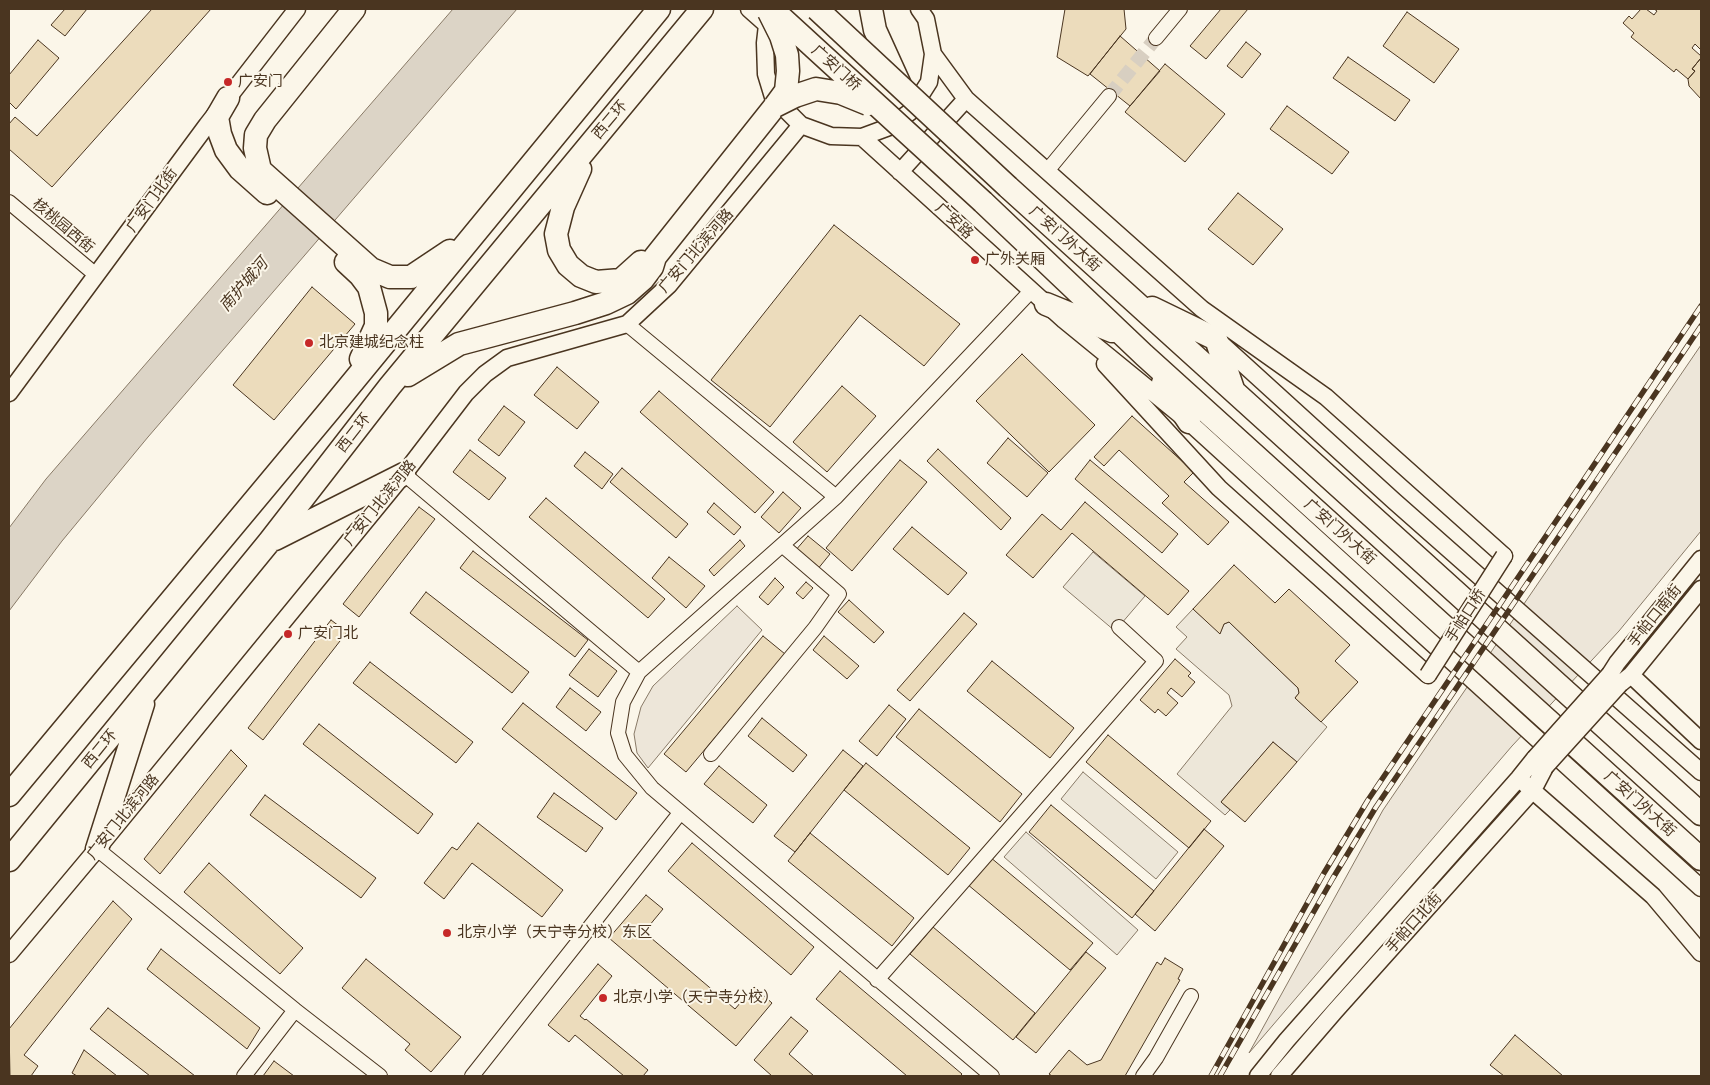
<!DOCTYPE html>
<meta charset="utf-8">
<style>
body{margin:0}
#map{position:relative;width:1710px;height:1085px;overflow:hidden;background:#fbf6e9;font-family:Cabin,sans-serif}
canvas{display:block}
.frame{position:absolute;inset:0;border:10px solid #4a3520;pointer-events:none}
</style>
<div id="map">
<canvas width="1710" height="1085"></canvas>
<div class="frame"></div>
</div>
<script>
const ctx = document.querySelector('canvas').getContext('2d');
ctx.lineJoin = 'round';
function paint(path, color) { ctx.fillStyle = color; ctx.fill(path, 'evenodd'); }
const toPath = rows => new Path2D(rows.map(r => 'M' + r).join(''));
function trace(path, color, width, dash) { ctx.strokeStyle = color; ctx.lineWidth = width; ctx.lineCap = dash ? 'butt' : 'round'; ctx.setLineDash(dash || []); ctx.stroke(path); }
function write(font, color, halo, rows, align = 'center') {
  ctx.font = font + ' Cabin,"Noto Sans SC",sans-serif'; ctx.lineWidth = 4; ctx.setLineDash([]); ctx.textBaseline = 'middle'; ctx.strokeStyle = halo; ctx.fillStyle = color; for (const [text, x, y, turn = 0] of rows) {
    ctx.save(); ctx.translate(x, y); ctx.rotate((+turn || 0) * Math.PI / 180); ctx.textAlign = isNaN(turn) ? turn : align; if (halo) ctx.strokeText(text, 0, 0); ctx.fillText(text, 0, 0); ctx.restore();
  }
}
const green = toPath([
 [1701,345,1701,531,1619,631,1512,746,1249,1053,1383,810,1701,345],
 [737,606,762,630,648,768,637,753,634,734,641,707,653,686,737,606]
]);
paint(green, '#ede6d9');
trace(green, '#887966', 1);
const parking = toPath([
 [1093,552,1145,596,1115,631,1063,587,1093,552],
 [1193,609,1220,633,1224,624,1229,622,1298,688,1299,693,1295,698,1327,727,1297,762,1273,742,1221,802,1230,810,1225,815,1177,774,1232,706,1229,695,1176,649,1187,637,1176,627,1193,609],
 [1083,772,1178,852,1156,879,1061,799,1083,772],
 [1026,832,1138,930,1117,955,1004,857,1026,832]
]);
paint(parking, '#ede7d9');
trace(parking, '#887966', 1);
const water = toPath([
 [453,9,517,9,148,437,62,541,9,611,9,528,46,479,453,9]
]);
paint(water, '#dcd4c6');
trace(water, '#887966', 1);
const building = toPath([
 [65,9,87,9,65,36,51,25,65,9],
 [152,9,211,9,52,187,9,149,9,124,15,117,37,136,152,9],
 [1065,9,1124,9,1126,29,1088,76,1057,57,1065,9],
 [1221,9,1248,9,1206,59,1190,46,1221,9],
 [1641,9,1646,9,1654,15,1657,11,1654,9,1701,9,1701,50,1695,44,1692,48,1701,56,1701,58,1692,69,1695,71,1688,79,1676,69,1674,72,1631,37,1634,33,1623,23,1629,16,1632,19,1641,9],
 [1407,12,1459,49,1434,83,1383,46,1407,12],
 [1120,36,1160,71,1130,106,1090,74,1120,36],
 [38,40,59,58,16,109,9,102,9,75,38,40],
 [1246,42,1261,54,1242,78,1227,66,1246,42],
 [1348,57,1410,100,1395,121,1333,78,1348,57],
 [1701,58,1701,99,1689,86,1688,79,1695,71,1692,69,1701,58],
 [1165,64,1225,114,1185,162,1125,112,1165,64],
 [1287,106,1349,152,1332,174,1270,129,1287,106],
 [1238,193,1283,229,1253,265,1208,229,1238,193],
 [834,225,960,324,924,366,860,315,770,427,711,380,834,225],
 [312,287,355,324,274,420,233,385,312,287],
 [1022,354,1095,425,1049,472,976,401,1022,354],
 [557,367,599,402,577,429,534,395,557,367],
 [842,386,876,416,827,472,793,442,842,386],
 [659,391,774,492,755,513,640,412,659,391],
 [504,406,525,422,499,456,478,440,504,406],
 [1132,416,1194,472,1184,482,1229,522,1208,545,1162,503,1169,496,1119,450,1104,466,1094,457,1132,416],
 [1008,438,1048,473,1027,497,987,463,1008,438],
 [938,449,1011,518,1001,530,927,461,938,449],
 [470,450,506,478,489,500,453,472,470,450],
 [585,452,613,474,602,489,574,466,585,452],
 [900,460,927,482,852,571,826,548,900,460],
 [1090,460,1178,534,1162,553,1075,479,1090,460],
 [622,468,688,524,676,538,610,482,622,468],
 [783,492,801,508,779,533,761,517,783,492],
 [546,498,665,599,648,618,529,517,546,498],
 [1085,502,1189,591,1168,615,1072,533,1033,578,1006,555,1042,514,1061,530,1085,502],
 [714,503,741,527,734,535,707,512,714,503],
 [419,507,435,519,359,617,343,604,419,507],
 [912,527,967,573,948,595,893,549,912,527],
 [808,536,830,554,817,570,795,551,808,536],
 [740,540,745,546,714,576,709,570,740,540],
 [473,551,588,640,575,657,460,568,473,551],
 [669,557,705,586,686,608,652,578,669,557],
 [1234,565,1275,603,1289,589,1350,645,1335,661,1358,682,1321,722,1295,698,1299,693,1298,688,1229,622,1224,624,1220,634,1193,609,1234,565],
 [775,578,784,587,768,605,759,597,775,578],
 [806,582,813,588,803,599,796,593,806,582],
 [426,592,529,672,512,693,410,613,426,592],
 [849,600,884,632,874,643,838,612,849,600],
 [964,613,977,624,910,701,897,690,964,613],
 [331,620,347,632,263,740,248,728,331,620],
 [763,636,785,654,686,772,664,754,763,636],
 [824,636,859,666,847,679,813,650,824,636],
 [589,649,617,671,598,697,569,675,589,649],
 [1175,659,1191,673,1188,676,1195,682,1182,697,1171,688,1167,693,1178,703,1166,716,1158,709,1155,713,1140,700,1175,659],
 [992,661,1074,728,1050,758,967,691,992,661],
 [370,662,473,742,456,763,353,683,370,662],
 [570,688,601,712,586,731,556,707,570,688],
 [523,703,637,793,616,820,502,729,523,703],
 [889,705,906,719,877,756,859,741,889,705],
 [919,709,1022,794,1000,822,896,737,919,709],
 [762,718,807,755,793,772,748,736,762,718],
 [319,724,433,814,418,834,303,744,319,724],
 [1108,735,1211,821,1189,848,1086,762,1108,735],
 [1273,742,1297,762,1245,822,1221,802,1273,742],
 [231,750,247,766,160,874,144,859,231,750],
 [843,750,863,766,795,852,774,836,843,750],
 [866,763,970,848,948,875,844,790,866,763],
 [719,766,767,805,753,823,704,784,719,766],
 [554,793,603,828,586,852,537,817,554,793],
 [265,795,376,878,361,898,250,815,265,795],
 [1051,805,1154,891,1132,918,1029,832,1051,805],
 [478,823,563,890,542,917,472,863,444,899,424,883,452,847,457,850,478,823],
 [1204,829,1224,846,1155,931,1135,914,1204,829],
 [810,833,914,918,892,946,788,861,810,833],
 [692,843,814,947,791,975,668,871,692,843],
 [990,857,1093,943,1070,970,967,884,990,857],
 [209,863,303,948,280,974,184,892,209,863],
 [646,895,663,909,644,932,735,1009,754,987,772,1003,736,1046,609,938,646,895],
 [113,901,132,919,24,1055,38,1066,31,1076,10,1076,9,1029,113,901],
 [933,927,1035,1013,1013,1040,910,954,933,927],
 [161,949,260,1028,247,1049,147,969,161,949],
 [1086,952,1106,968,1036,1053,1016,1037,1086,952],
 [1165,958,1183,969,1178,979,1180,980,1125,1076,1052,1076,1049,1074,1069,1050,1087,1065,1101,1060,1157,962,1161,965,1165,958],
 [366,959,461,1037,431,1072,405,1050,410,1044,342,988,366,959],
 [598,964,612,976,580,1016,585,1020,586,1019,648,1070,643,1076,624,1076,575,1035,569,1042,548,1025,598,964],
 [840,971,962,1074,960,1076,907,1076,816,999,840,971],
 [108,1008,195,1076,150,1076,90,1029,108,1008],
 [791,1017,808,1031,789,1054,814,1076,772,1076,754,1060,791,1017],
 [1515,1035,1563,1076,1504,1076,1490,1065,1515,1035],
 [84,1050,117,1076,77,1076,72,1073,84,1050],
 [274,1061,294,1076,263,1076,274,1061]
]);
paint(building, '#ecdcbc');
trace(building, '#4a3520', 1);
trace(toPath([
 [1109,96,1156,38]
]), '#d8cfc1', 14, [14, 7]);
const minor = toPath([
 [1156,38,1180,9],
 [1047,171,1109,96],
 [9,202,96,275],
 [627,324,836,497],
 [404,474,639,672,623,702,618,733,625,755,652,788,992,1076],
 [639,672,836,497,1031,291],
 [711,754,815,628,839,594,782,545],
 [97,849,295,1010,380,1076],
 [877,980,1156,661,1119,627],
 [244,1076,295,1010],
 [472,1076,680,813],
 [1143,1076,1156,1058,1191,996]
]);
const tertiary = toPath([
 [749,9,767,25],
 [775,14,767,25,765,43,766,74,773,97,801,125,831,136,862,137,889,127,910,112,929,82,933,54,926,19,919,9],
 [933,54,966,99,1202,309,1326,397,1504,556],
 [862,137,1064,320,1189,422,1701,888],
 [900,172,966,99],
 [1217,340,1394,501,1701,772],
 [1105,364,1219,488,1428,675],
 [9,393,207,125,297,9],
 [1610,674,1617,663,1701,559],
 [1631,675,1701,741],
 [1620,684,1631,675,1701,589],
 [1524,783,1653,896,1701,953],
 [9,954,97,849,404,474,466,393,485,374,507,358,627,324,669,285,801,125],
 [1258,1076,1287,1040,1519,778,1535,758],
 [1279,1076,1335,1011,1533,790,1545,767]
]);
const trunk = toPath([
 [354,9,265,120,256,135,255,148,260,170,371,269,390,277,411,277,450,251],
 [871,9,875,30,900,85],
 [228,98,217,117,220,134,226,150,240,169,267,193],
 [580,169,563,207,556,234,559,250,568,265,581,276,596,282,621,280,641,262],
 [1008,187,1701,814],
 [983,202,1144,355,1701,859],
 [346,262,360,275,369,287,376,313,376,326,361,359],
 [1046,304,1112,331],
 [1152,308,1216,339,1233,389],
 [408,375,459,344,575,313,606,303,627,293,643,279,652,267,655,257,775,106],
 [1163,383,1189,422],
 [275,539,404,474],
 [9,795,329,411,659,9],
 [97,849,143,704],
 [9,860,269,542,390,386,702,9]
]);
trace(minor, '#4a3520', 16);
trace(tertiary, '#4a3520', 19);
trace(trunk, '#4a3520', 25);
trace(minor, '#fbf6e9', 14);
trace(tertiary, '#fbf6e9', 16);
trace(trunk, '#fbf6e9', 22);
const rail = toPath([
 [1211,1076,1324,873,1368,800,1701,306],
 [1220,1076,1333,878,1376,807,1701,326]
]);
trace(rail, '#4a3520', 5.5);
trace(rail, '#fbf6e9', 4, [11]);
const tertiaryBridge = toPath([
 [1428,675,1504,556],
 [1535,758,1610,674],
 [1545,767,1620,684]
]);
const trunkBridge = toPath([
 [772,9,983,202],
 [817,9,1008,187],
 [769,12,781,36,787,55,788,71,786,91,775,106],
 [775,106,795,96,816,89,841,93,868,104]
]);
trace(tertiaryBridge, '#4a3520', 19, []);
trace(trunkBridge, '#4a3520', 25, []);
trace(tertiaryBridge, '#fbf6e9', 16);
trace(trunkBridge, '#fbf6e9', 22);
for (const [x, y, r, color] of [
 [228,82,5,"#c62828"],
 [975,260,5,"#c62828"],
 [309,343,5,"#c62828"],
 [288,634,5,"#c62828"],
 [447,933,5,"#c62828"],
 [603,998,5,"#c62828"]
]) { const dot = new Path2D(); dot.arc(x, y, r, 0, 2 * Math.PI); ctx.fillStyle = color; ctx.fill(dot); trace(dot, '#fbf6e9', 2); }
write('15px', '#4a3520', '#fbf6e9', [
 ["广安门桥",836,68,42],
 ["西二环",610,120,-50],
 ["广安门北街",152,200,-54],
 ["广安路",954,221,43],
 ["核桃园西街",63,226,40],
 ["广安门外大街",1065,239,42],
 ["广安门北滨河路",696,251,-49],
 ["西二环",354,433,-52],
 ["广安门北滨河路",380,503,-51],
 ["广安门外大街",1340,532,42],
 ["手帕口桥",1466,616,-57],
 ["手帕口南街",1655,616,-51],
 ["西二环",100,749,-51],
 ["广安门外大街",1640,804,42],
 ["广安门北滨河路",123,817,-51],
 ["手帕口北街",1414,923,-48]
]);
write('15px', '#4a3520', '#fbf6e9', [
 ["广安门",238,82],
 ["广外关厢",985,260],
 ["北京建城纪念柱",319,343],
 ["广安门北",298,634],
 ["北京小学（天宁寺分校）东区",457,933],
 ["北京小学（天宁寺分校）",613,998]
], 'left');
write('italic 16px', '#4a3520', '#fbf6e9', [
 ["南护城河",244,285,-49]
]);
</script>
